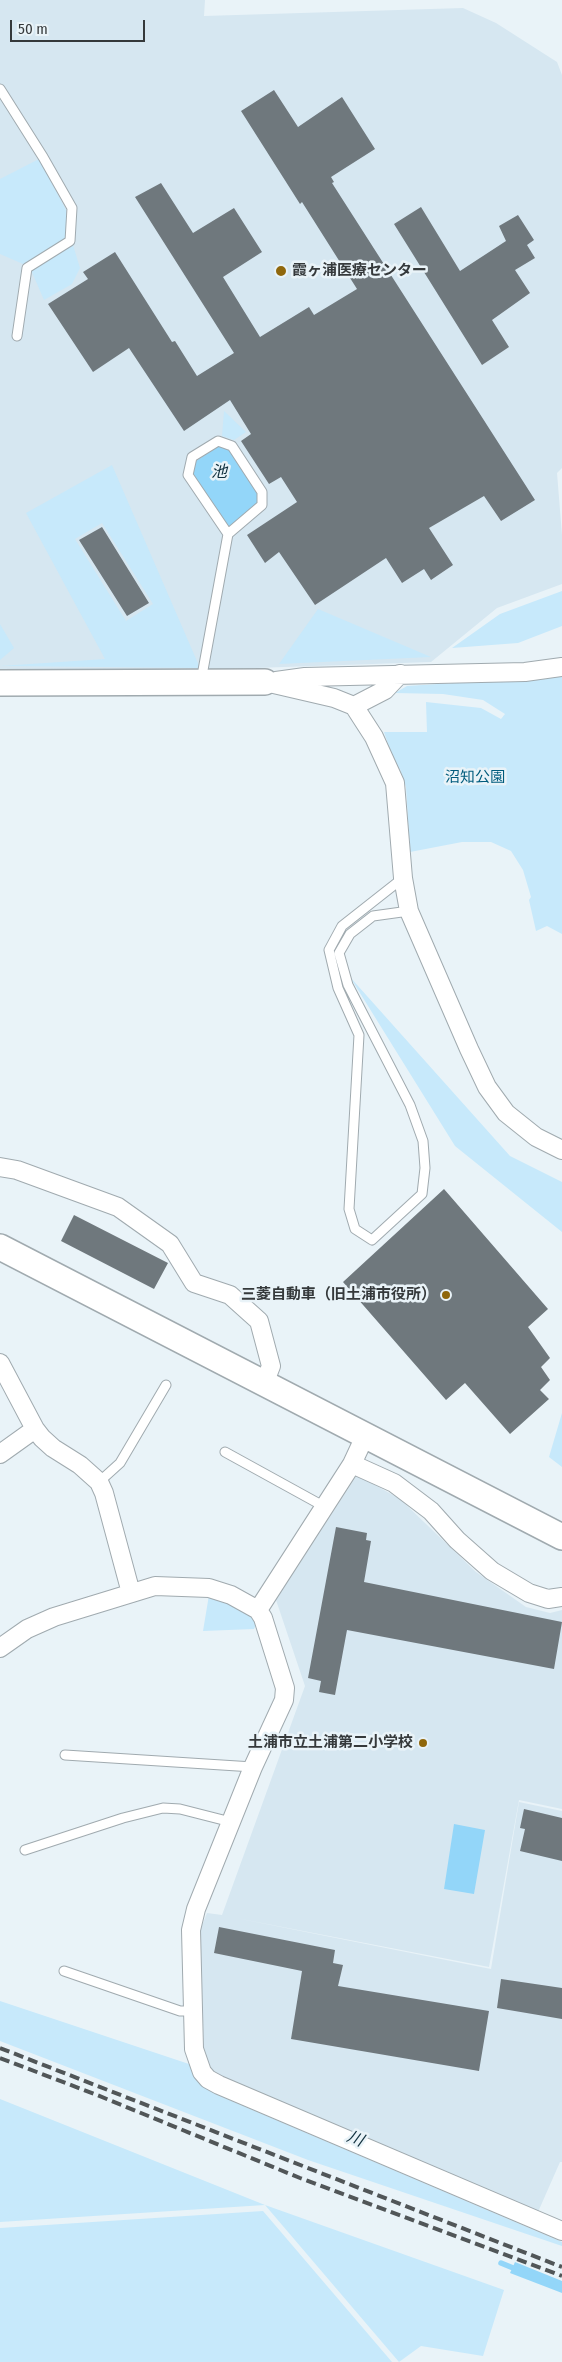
<!DOCTYPE html>
<meta charset="utf-8">
<style>
body{margin:0}
#map{position:relative;width:562px;height:2362px;overflow:hidden;background:#e9f3f8;font-family:"Fira Sans Condensed",sans-serif}
canvas{display:block}
.scale{position:absolute;left:10px;top:20px;width:135px;height:22px;box-sizing:border-box;border:2px solid #35393b;border-top:0;padding-left:6px;font-size:15px;line-height:18px;white-space:nowrap;color:#35393b;-webkit-text-stroke:4px #e9f3f8;paint-order:stroke}
</style>
<div id="map">
<canvas width="562" height="2362"></canvas>
<div class="scale">50 m</div>
</div>
<script>
const ctx = document.querySelector('canvas').getContext('2d');
ctx.lineJoin = 'round';
function paint(path, color) { ctx.fillStyle = color; ctx.fill(path, 'evenodd'); }
const toPath = rows => new Path2D(rows.map(r => 'M' + r).join(''));
function trace(path, color, width, dash) { ctx.strokeStyle = color; ctx.lineWidth = width; ctx.lineCap = dash ? 'butt' : 'round'; ctx.setLineDash(dash || []); ctx.stroke(path); }
function write(font, color, halo, rows, align = 'center') {
  ctx.font = font + ' "Fira Sans Condensed","Noto Sans JP",sans-serif'; ctx.lineWidth = 5; ctx.setLineDash([]); ctx.textBaseline = 'middle'; ctx.strokeStyle = halo; ctx.fillStyle = color; for (const [text, x, y, turn = 0] of rows) {
    ctx.save(); ctx.translate(x, y); ctx.rotate((+turn || 0) * Math.PI / 180); ctx.textAlign = isNaN(turn) ? turn : align; if (halo) ctx.strokeText(text, 0, 0); ctx.fillText(text, 0, 0); ctx.restore();
  }
}
paint(toPath([
 [0,0,205,0,204,16,463,8,496,23,557,62,562,75,562,468,557,473,562,535,562,584,497,608,431,662,138,672,0,670],
 [357,1475,400,1499,476,1572,526,1607,550,1613,562,1610,562,1809,519,1800,489,1967,236,1918,491,1969,519,1802,562,1811,562,2162,560,2162,538,2212,213,2074,208,2064,204,2050,200,1931,207,1913,222,1915,305,1686,276,1600]
]), '#d6e7f1');
paint(toPath([
 [39,159,66,210,66,239,23,264,0,254,0,179],
 [73,245,80,268,72,284,44,300,31,270],
 [224,411,246,432,234,440,222,436],
 [112,465,200,668,0,666,105,659,26,513],
 [102,523,153,604,126,621,75,539],
 [562,591,562,626,518,643,452,648,500,614],
 [318,609,431,657,279,664],
 [0,624,14,648,0,660],
 [562,676,562,934,547,926,536,931,529,900,531,897,523,870,511,851,491,842,462,842,410,852,406,787,400,769,396,768,384,732,427,732,426,702,481,708,501,719,505,714,483,700,443,694,395,693,407,686],
 [350,977,510,1156,562,1182,562,1232,455,1146],
 [562,1413,562,1467,549,1457],
 [209,1595,229,1600,252,1614,257,1622,254,1629,203,1631],
 [0,2001,189,2064,203,2086,215,2094,562,2242,562,2246,308,2160,0,2041],
 [0,2099,265,2205,504,2290,483,2356,421,2346,399,2362,265,2205,0,2222],
 [263,2211,392,2362,0,2362,0,2228]
]), '#c7e9fb');
paint(toPath([
 [219,446,230,450,257,493,257,504,228,529,193,475,196,461],
 [454,1824,485,1830,474,1894,444,1889],
 [515,2262,562,2281,562,2293,510,2273]
]), '#93d6f9');
trace(toPath([
 [501,2263,518,2270]
]), '#93d6f9', 5.5);
paint(toPath([
 [274,90,298,127,342,97,375,149,331,177,334,182,332,183,535,500,501,521,484,496,429,528,453,565,431,580,424,569,402,583,386,558,315,605,279,552,265,563,247,535,297,502,281,477,269,484,241,441,251,434,230,400,184,431,129,348,93,372,48,304,88,279,83,272,115,252,172,342,175,341,197,376,234,353,135,197,161,183,193,233,234,208,262,252,223,277,260,337,309,307,314,315,357,289,302,202,300,204,241,111],
 [421,207,460,271,506,241,499,226,518,215,534,240,527,245,535,258,515,270,530,293,492,320,509,347,482,365,394,224],
 [102,527,149,603,127,616,79,540],
 [444,1189,548,1309,528,1327,550,1358,541,1367,550,1380,540,1390,549,1399,510,1434,465,1383,446,1400,343,1282],
 [74,1215,168,1263,154,1289,61,1241],
 [336,1527,367,1533,366,1540,371,1541,364,1582,562,1622,554,1669,347,1630,335,1695,319,1692,321,1681,308,1678],
 [524,1809,562,1818,562,1861,520,1851,525,1829,520,1828],
 [219,1927,335,1950,333,1963,343,1965,338,1986,489,2011,479,2071,291,2039,302,1971,214,1953],
 [501,1979,562,1988,562,2019,497,2008]
]), '#6f787d');
const lane = toPath([
 [0,89,43,157,72,208,70,241,27,268,17,336],
 [201,681,228,534,188,475,192,457,218,441,232,446,262,492,262,505,228,534],
 [403,878,342,926,329,950,338,988,359,1035,349,1209,355,1229,372,1240,422,1194,425,1168,423,1141,410,1105,348,985,339,953,350,934,373,916,409,911],
 [225,1452,325,1507],
 [99,1482,120,1463,166,1385],
 [65,1755,253,1767],
 [25,1850,123,1818,163,1808,180,1809,231,1822],
 [64,1971,180,2011,193,2011]
]);
const street = toPath([
 [276,681,305,677,525,672,562,667],
 [265,682,334,698,354,706,374,737,395,783,403,878,409,911,469,1049,487,1087,506,1113,536,1137,562,1150],
 [354,706,385,690,400,674],
 [0,1167,17,1170,118,1207,170,1244,194,1283,230,1295,259,1321,271,1366,264,1384],
 [0,1363,35,1429,42,1438,53,1448,80,1465,99,1482,104,1493,131,1593],
 [0,1454,35,1429],
 [352,1464,394,1483,431,1511,457,1540,492,1571,529,1593,548,1599,562,1597],
 [258,1610,352,1464,365,1436],
 [0,1648,27,1629,54,1617,155,1586,209,1588,231,1595,258,1610,263,1618,285,1688,284,1700,253,1767,196,1909,191,1930,194,2049,202,2072,208,2079,219,2085,562,2231]
]);
const secondary = toPath([
 [0,683,265,682],
 [0,1247,562,1537]
]);
trace(lane, '#a0aaaf', 11);
trace(street, '#a0aaaf', 20);
trace(secondary, '#a0aaaf', 28);
trace(lane, '#fff', 9);
trace(street, '#fff', 18);
trace(secondary, '#fff', 25);
trace(toPath([
 [0,2048,562,2267],
 [0,2058,97,2095,300,2178,562,2276]
]), '#515658', 4, [10, 5]);
for (const [x, y, r, color] of [
 [281,271,6,"#8f670c"],
 [446,1295,5,"#8f670c"],
 [423,1743,5,"#8f670c"]
]) { const dot = new Path2D(); dot.arc(x, y, r, 0, 2 * Math.PI); ctx.fillStyle = color; ctx.fill(dot); trace(dot, '#e9f3f8', 2); }
write('bold 15px', '#35393b', '#e9f3f8', [
 ["霞ヶ浦医療センター",292,271,"left"],
 ["三菱自動車（旧土浦市役所）",436,1295],
 ["土浦市立土浦第二小学校",413,1743]
], 'right');
write('15px', '#005c7d', '#e9f3f8', [
 ["沼知公園",475,778]
]);
write('italic 16px', '#0f2f3d', '#e9f3f8', [
 ["池",219,473],
 ["川",355,2139,22]
]);
</script>
